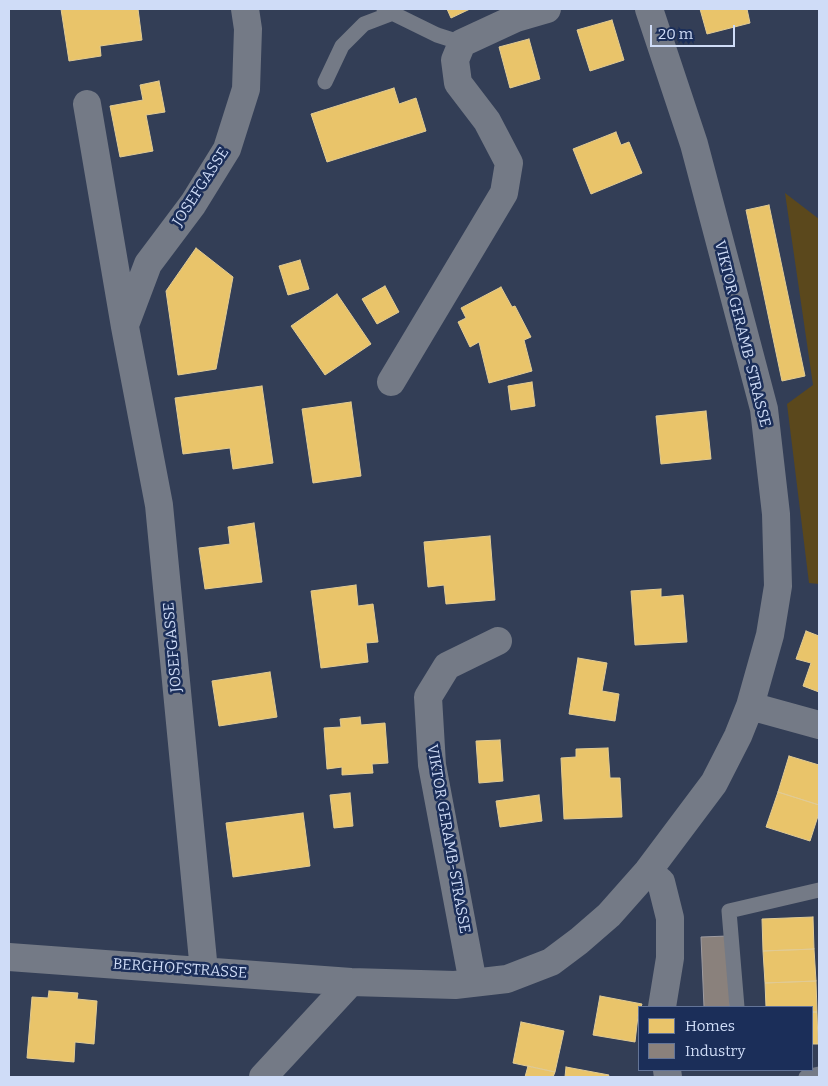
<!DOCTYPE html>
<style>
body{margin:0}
#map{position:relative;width:828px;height:1086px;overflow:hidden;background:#333e56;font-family:Bitter,serif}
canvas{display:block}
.frame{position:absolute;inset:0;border:10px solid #cfdcf7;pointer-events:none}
.legend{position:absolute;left:638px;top:1006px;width:175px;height:65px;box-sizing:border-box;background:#1b2e59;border:1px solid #637498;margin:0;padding:6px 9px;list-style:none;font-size:15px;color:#cfdcf7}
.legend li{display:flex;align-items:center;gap:10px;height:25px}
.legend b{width:25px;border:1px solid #637498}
.scale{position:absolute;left:650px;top:25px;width:85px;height:22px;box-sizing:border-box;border:2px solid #cfdcf7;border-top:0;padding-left:6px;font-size:15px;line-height:18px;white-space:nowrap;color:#cfdcf7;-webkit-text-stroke:4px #1b2e59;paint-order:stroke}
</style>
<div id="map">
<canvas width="828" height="1086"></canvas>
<div class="frame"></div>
<ul class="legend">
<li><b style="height:14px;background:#e9c46a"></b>Homes</li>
<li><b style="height:14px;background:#8a817c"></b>Industry</li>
</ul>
<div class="scale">20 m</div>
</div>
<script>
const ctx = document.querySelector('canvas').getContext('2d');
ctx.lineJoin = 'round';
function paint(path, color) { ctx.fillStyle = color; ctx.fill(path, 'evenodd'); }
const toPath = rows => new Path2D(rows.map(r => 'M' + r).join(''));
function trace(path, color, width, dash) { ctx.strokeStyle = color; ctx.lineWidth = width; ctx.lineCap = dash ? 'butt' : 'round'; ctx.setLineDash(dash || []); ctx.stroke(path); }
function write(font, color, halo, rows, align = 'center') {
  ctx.font = font + ' Bitter,serif'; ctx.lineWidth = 5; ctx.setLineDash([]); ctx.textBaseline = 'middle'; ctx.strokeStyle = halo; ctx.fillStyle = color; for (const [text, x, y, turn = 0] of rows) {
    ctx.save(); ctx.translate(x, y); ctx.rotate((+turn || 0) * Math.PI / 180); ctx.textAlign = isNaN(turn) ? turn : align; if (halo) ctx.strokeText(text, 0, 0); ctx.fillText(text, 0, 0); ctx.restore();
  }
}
paint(toPath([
 [785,193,819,219,819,584,809,583,787,404,813,385]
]), '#5b481c');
const homes = toPath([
 [61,9,138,9,142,40,100,46,101,56,69,61,61,9],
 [447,9,470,9,451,18,447,9],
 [700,9,747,9,750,23,707,34,700,9],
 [612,20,624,60,590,71,577,30,612,20],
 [529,39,540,79,510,88,499,47,529,39],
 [159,81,165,112,146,115,153,151,120,157,110,106,143,100,140,85,159,81],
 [394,88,399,104,416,98,426,131,327,162,311,114,394,88],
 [616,132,621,145,629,142,642,173,591,194,573,149,616,132],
 [769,205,805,376,782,381,746,210,769,205],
 [196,248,233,277,216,369,178,375,166,291,196,248],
 [300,260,309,289,288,295,279,266,300,260],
 [385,286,399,312,377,324,362,299,385,286],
 [501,287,512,307,515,306,531,337,524,340,532,371,489,383,479,342,470,347,458,322,466,318,461,308,501,287],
 [337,294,371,344,325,375,291,326,337,294],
 [532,382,535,406,511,410,508,386,532,382],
 [262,386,273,463,233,469,230,448,183,454,175,398,262,386],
 [351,402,361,476,313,483,302,409,351,402],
 [706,411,711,459,661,464,656,416,706,411],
 [254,523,262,582,205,589,199,548,230,544,228,527,254,523],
 [490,536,495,600,446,604,444,585,428,587,424,542,490,536],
 [356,585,358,606,373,604,378,642,366,643,368,662,321,668,311,591,356,585],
 [661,589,661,597,683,595,687,642,635,645,631,591,661,589],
 [806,631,819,636,819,634,819,692,803,686,811,663,796,659,806,631],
 [578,658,607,663,602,691,619,694,615,721,569,714,578,658],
 [270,672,277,717,219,726,212,681,270,672],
 [360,717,361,725,385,723,388,763,372,764,373,773,342,775,342,767,327,769,324,728,341,727,340,719,360,717],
 [500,740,503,781,479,783,476,741,500,740],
 [608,748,610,778,620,778,622,817,564,819,561,758,576,757,576,749,608,748],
 [789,756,819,765,819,805,778,792,789,756],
 [778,792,819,805,819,813,810,841,766,827,778,792],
 [350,793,353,826,334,828,330,795,350,793],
 [539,795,542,821,500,827,496,801,539,795],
 [303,813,310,866,233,877,226,823,303,813],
 [813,917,814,949,763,951,762,919,813,917],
 [814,949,816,981,765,983,763,951,814,949],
 [816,981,817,1012,812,1012,812,1007,766,1007,765,983,816,981],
 [49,991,78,993,77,999,97,1001,94,1044,75,1042,74,1062,27,1058,32,997,48,998,49,991],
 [600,996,642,1004,641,1007,639,1007,635,1042,593,1035,600,996],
 [812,1012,817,1012,818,1044,812,1044,812,1012],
 [521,1022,564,1031,555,1072,513,1063,521,1022],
 [528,1066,555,1072,553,1077,525,1077,528,1066],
 [566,1067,609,1075,608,1077,565,1077,566,1067]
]);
paint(homes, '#e9c46a');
trace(homes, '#e1cb94', 1);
const industry = toPath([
 [728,936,730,1007,704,1007,701,937,728,936]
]);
paint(industry, '#8a817c');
trace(industry, '#9f9ca1', 1);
trace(toPath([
 [384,9,437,35,462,43],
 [325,82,342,46,364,24,393,13],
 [737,1007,729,911,819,890],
 [806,1077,819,1074]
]), '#747a86', 15);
trace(toPath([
 [87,104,125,327,159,505,204,971],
 [125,325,148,264,193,204,227,149,246,89,248,29,245,9],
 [391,382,504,193,509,163,487,121,458,83,455,60,462,43,516,18,547,9],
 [750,706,819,725],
 [648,871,661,882,670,918,670,958,662,1007],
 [9,957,351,982,455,985,507,979,551,962,579,941,609,915,648,871,714,783,738,736,750,706,770,635,778,586,776,514,764,409,694,144,649,9],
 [473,983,432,765,428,697,447,666,498,641],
 [667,1070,668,1077],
 [263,1077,351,982]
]), '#747a86', 28);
write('15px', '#cfdcf7', '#1b2e59', [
 ["JOSEFGASSE",201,187,-57],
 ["VIKTOR GERAMB-STRASSE",742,334,76],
 ["JOSEFGASSE",173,647,-95],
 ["VIKTOR GERAMB-STRASSE",448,839,80],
 ["BERGHOFSTRASSE",180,969,4]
]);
</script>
